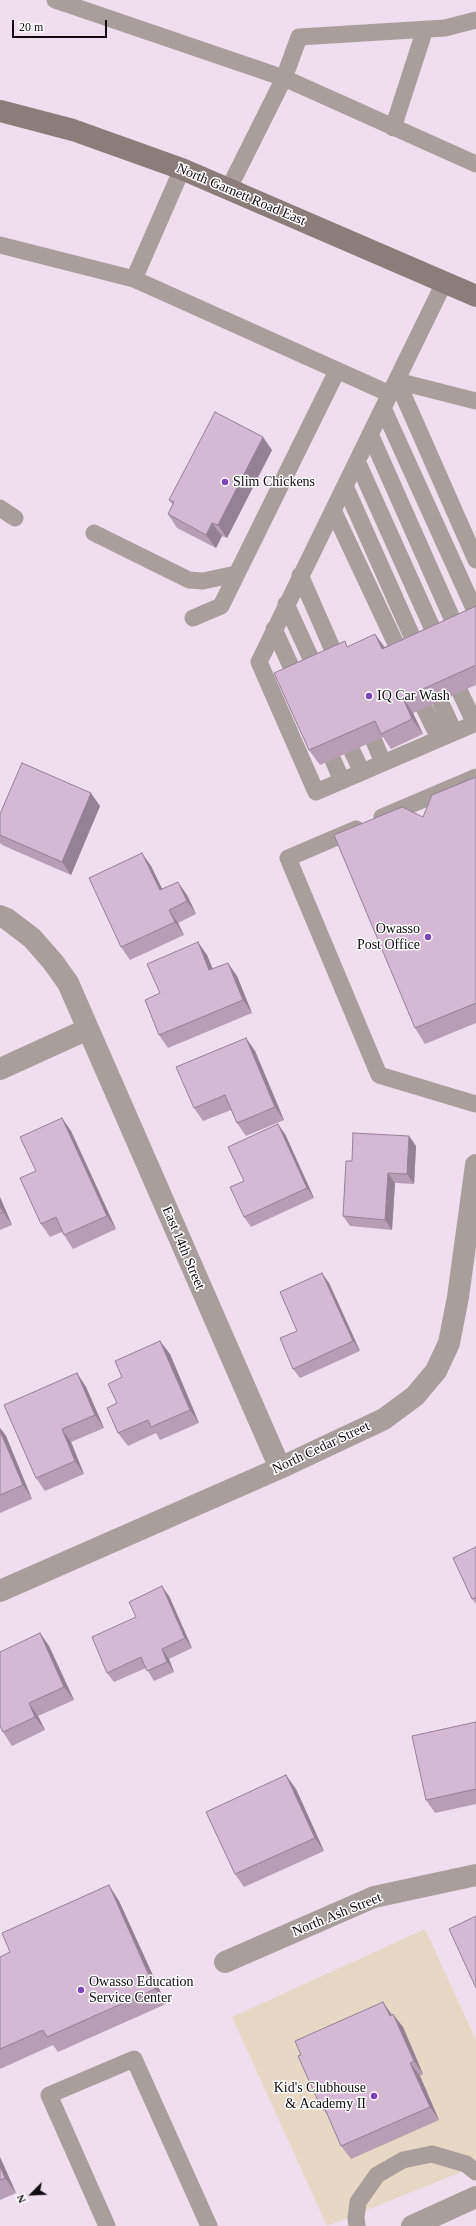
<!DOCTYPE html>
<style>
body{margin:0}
#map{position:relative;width:476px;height:2226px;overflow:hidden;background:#efdeee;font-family:Georgia,serif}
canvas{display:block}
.north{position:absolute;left:12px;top:2174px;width:40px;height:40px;-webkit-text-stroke:3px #fff;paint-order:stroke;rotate:246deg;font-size:11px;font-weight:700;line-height:16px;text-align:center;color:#100b10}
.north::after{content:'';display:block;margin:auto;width:14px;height:18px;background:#100b10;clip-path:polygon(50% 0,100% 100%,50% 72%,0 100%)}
.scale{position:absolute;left:12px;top:20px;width:95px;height:18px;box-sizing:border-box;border:2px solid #100b10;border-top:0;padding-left:5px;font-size:12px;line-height:14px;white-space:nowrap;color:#100b10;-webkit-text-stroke:3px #fff;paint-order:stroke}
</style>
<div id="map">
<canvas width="476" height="2226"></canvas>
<div class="north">N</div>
<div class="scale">20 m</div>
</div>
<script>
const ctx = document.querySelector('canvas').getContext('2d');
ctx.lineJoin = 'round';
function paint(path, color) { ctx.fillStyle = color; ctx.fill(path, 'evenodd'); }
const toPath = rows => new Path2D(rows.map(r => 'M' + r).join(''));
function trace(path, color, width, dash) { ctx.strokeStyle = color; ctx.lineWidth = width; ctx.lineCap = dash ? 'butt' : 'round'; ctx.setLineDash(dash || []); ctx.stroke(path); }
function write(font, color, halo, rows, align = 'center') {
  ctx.font = font + ' Georgia,serif'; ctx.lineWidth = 3; ctx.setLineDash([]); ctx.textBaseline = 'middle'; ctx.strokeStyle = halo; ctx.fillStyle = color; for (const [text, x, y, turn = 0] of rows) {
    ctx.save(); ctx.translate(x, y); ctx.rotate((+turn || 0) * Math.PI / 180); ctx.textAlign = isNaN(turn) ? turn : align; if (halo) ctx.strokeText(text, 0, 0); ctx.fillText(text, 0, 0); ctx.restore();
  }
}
paint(toPath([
 [425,1929,476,2040,476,2166,327,2226,232,2017]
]), '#e7d8c5');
trace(toPath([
 [55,0,284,78,229,188],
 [476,20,445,28,299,37,284,78,476,164],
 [393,128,425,29],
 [0,245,134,279,390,394],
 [134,279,182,169],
 [444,283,259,662,316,792,476,723],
 [397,381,476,560],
 [397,381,476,401],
 [383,408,476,613],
 [370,434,459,634],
 [357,461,439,643],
 [345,486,419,652],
 [0,508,15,518],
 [333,510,403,659],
 [94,533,189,580,203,581,236,574],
 [300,575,339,664],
 [286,604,318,674],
 [193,618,221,606,337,371],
 [274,629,298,682],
 [460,692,475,724],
 [440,701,454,732],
 [424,708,439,738],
 [374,741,383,763],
 [352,751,362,772],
 [333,760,342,781],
 [382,817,476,777],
 [356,829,288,858,379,1075,476,1104],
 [107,2226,49,2095,134,2059,209,2226],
 [357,2226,356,2218,358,2202,377,2175,403,2160,432,2154,466,2164,476,2172]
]), '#a89f9c', 17);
trace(toPath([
 [0,916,7,919,32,938,53,962,68,983,280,1468],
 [0,1069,88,1029],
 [0,1591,280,1468,384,1419,415,1396,436,1371,449,1343,458,1297,476,1165],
 [225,1962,374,1897,476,1875],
 [412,2226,476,2197]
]), '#a89f9c', 22);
trace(toPath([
 [0,111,73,130,182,169,476,296]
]), '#8b7d79', 22);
paint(toPath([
 [272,450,227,538,222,536,216,548,177,528,168,514,173,505,169,500],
 [476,606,476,685,413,713,423,734,391,749,383,737,320,765,309,750,349,647,384,647],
 [476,777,476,1023,425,1044,415,1028,423,817],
 [100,806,71,875,2,845,0,843,0,814],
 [151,866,162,889,187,895,196,914,178,923,184,935,130,960,121,947],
 [207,955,213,969,237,976,252,1013,168,1048,159,1035,160,993],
 [246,1038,255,1051,284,1120,246,1136,237,1123,231,1110,203,1121,194,1108],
 [62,1118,71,1131,116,1229,73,1249,64,1235,62,1232,50,1237,41,1224,36,1171],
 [285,1134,314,1198,251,1227,244,1217,244,1181],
 [409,1136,416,1146,414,1184,395,1183,392,1230,350,1226,343,1216,352,1161],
 [0,1197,12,1225,0,1230],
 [329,1283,360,1351,300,1378,293,1369,297,1331],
 [160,1341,170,1354,199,1423,160,1440,156,1433,128,1446,118,1433,122,1377],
 [77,1373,86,1387,104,1428,71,1442,84,1474,45,1491,36,1478],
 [0,1428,6,1436,32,1499,0,1513],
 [476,1547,476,1604,472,1599],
 [169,1596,192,1648,169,1659,174,1672,154,1681,146,1668,114,1682,107,1673,136,1617],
 [40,1633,49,1646,74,1700,38,1716,45,1730,12,1746,3,1732],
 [476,1722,476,1804,435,1813,426,1800],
 [296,1789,324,1851,244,1887,235,1874],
 [119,1901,166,2004,58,2052,53,2045,0,2069,0,1957],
 [392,2015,403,2027,423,2074,420,2076,439,2120,351,2159,341,2146,328,2116,319,2103],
 [0,2157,16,2193,0,2200]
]), '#b79eb5');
paint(toPath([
 [263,437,272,450,227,538,218,525],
 [212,523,222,536,216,548,206,535],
 [375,634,386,649,382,649],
 [403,698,413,713,423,734,412,719],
 [91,793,100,806,71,875,62,862],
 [142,853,151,866,169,903,160,890],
 [178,882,187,895,196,914,187,901],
 [169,910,178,923,184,935,175,922],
 [198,942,207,955,218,983,209,970],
 [228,963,237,976,252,1013,243,1000],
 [246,1038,255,1051,284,1120,275,1107],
 [62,1118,71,1131,116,1229,107,1216],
 [278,1124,285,1134,314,1198,307,1188],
 [409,1136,416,1146,414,1184,407,1174],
 [388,1173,395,1183,392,1230,385,1220],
 [0,1197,12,1225,3,1212,0,1206],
 [322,1273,329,1283,360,1351,353,1341],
 [160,1341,170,1354,199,1423,190,1410],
 [77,1373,86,1387,104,1428,95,1415],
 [0,1428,6,1436,32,1499,23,1485,0,1431],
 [62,1429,71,1442,84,1474,75,1461],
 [162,1586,169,1596,192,1648,185,1638],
 [40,1633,49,1646,74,1700,64,1687],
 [162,1649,169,1659,174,1672,167,1662],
 [29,1703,38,1716,45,1730,35,1717],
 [286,1775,296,1789,324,1851,315,1838],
 [109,1885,119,1901,166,2004,155,1989],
 [383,2002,392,2015,390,2016],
 [393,2014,403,2027,423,2074,414,2061],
 [410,2063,420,2076,439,2120,430,2107],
 [0,2157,16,2193,5,2178,0,2166]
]), '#958194');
const building = toPath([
 [215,412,263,437,218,525,212,523,206,535,168,514,174,502,169,500,215,412],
 [476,606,476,665,403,698,412,719,381,734,375,721,309,750,274,673,345,641,347,647,375,634,382,649,476,606],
 [22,763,91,793,62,862,0,835,0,814,22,763],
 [476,777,476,1003,415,1028,334,835,402,807,423,817,432,795,476,777],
 [142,853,160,890,178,882,187,901,169,910,175,922,121,947,89,878,142,853],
 [198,942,209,970,228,963,243,1000,159,1035,145,1000,160,993,147,964,198,942],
 [246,1038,275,1107,237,1123,225,1095,194,1108,176,1067,246,1038],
 [62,1118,107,1216,64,1235,56,1217,41,1224,20,1178,36,1171,20,1137,62,1118],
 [278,1124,307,1188,244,1217,230,1187,244,1181,228,1147,278,1124],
 [353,1133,409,1136,407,1174,388,1173,385,1220,343,1216,346,1161,352,1161,353,1133],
 [0,1206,3,1212,0,1213,0,1206],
 [322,1273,353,1341,293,1369,280,1338,297,1331,280,1292,322,1273],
 [160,1341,190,1410,151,1427,148,1420,118,1433,107,1408,117,1403,108,1384,122,1377,115,1361,160,1341],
 [77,1373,95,1415,62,1429,75,1461,36,1478,4,1405,77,1373],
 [0,1431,23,1485,0,1495,0,1431],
 [476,1547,476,1597,472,1599,453,1558,476,1547],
 [162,1586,185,1638,162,1649,167,1662,147,1671,141,1657,107,1673,92,1637,136,1617,129,1602,162,1586],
 [40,1633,64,1687,29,1703,35,1717,3,1732,0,1726,0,1652,40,1633],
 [476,1722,476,1789,426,1800,412,1736,476,1722],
 [286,1775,315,1838,235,1874,206,1812,286,1775],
 [109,1885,155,1989,47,2037,43,2030,0,2049,0,1957,10,1952,2,1933,109,1885],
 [476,1916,476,1988,449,1929,476,1916],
 [383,2002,390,2016,393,2014,414,2061,410,2063,430,2107,341,2146,322,2102,319,2103,298,2056,301,2055,295,2041,383,2002],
 [0,2166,5,2178,0,2180,0,2166]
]);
paint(building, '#d5b8d3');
trace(building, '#958194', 1);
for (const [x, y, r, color] of [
 [225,482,4,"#8044ba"],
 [369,696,4,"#8044ba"],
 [428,937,4,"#8044ba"],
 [81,1990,4,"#8044ba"],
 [374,2096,4,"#8044ba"]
]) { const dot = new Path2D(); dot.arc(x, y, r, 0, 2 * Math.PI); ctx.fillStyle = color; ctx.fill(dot); trace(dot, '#fff', 1.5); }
write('14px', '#100b10', '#fff', [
 ["North Garnett Road East",241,195,23],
 ["East 14th Street",183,1248,67],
 ["North Cedar Street",321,1448,-25],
 ["North Ash Street",337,1915,-22]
]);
write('14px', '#100b10', '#fff', [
 ["Slim Chickens",233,482],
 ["IQ Car Wash",377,696],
 ["Owasso",420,929,"right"],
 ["Post Office",420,945,"right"],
 ["Owasso Education",89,1982],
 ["Service Center",89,1998],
 ["Kid's Clubhouse",366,2088,"right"],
 ["& Academy II",366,2104,"right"]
], 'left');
</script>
